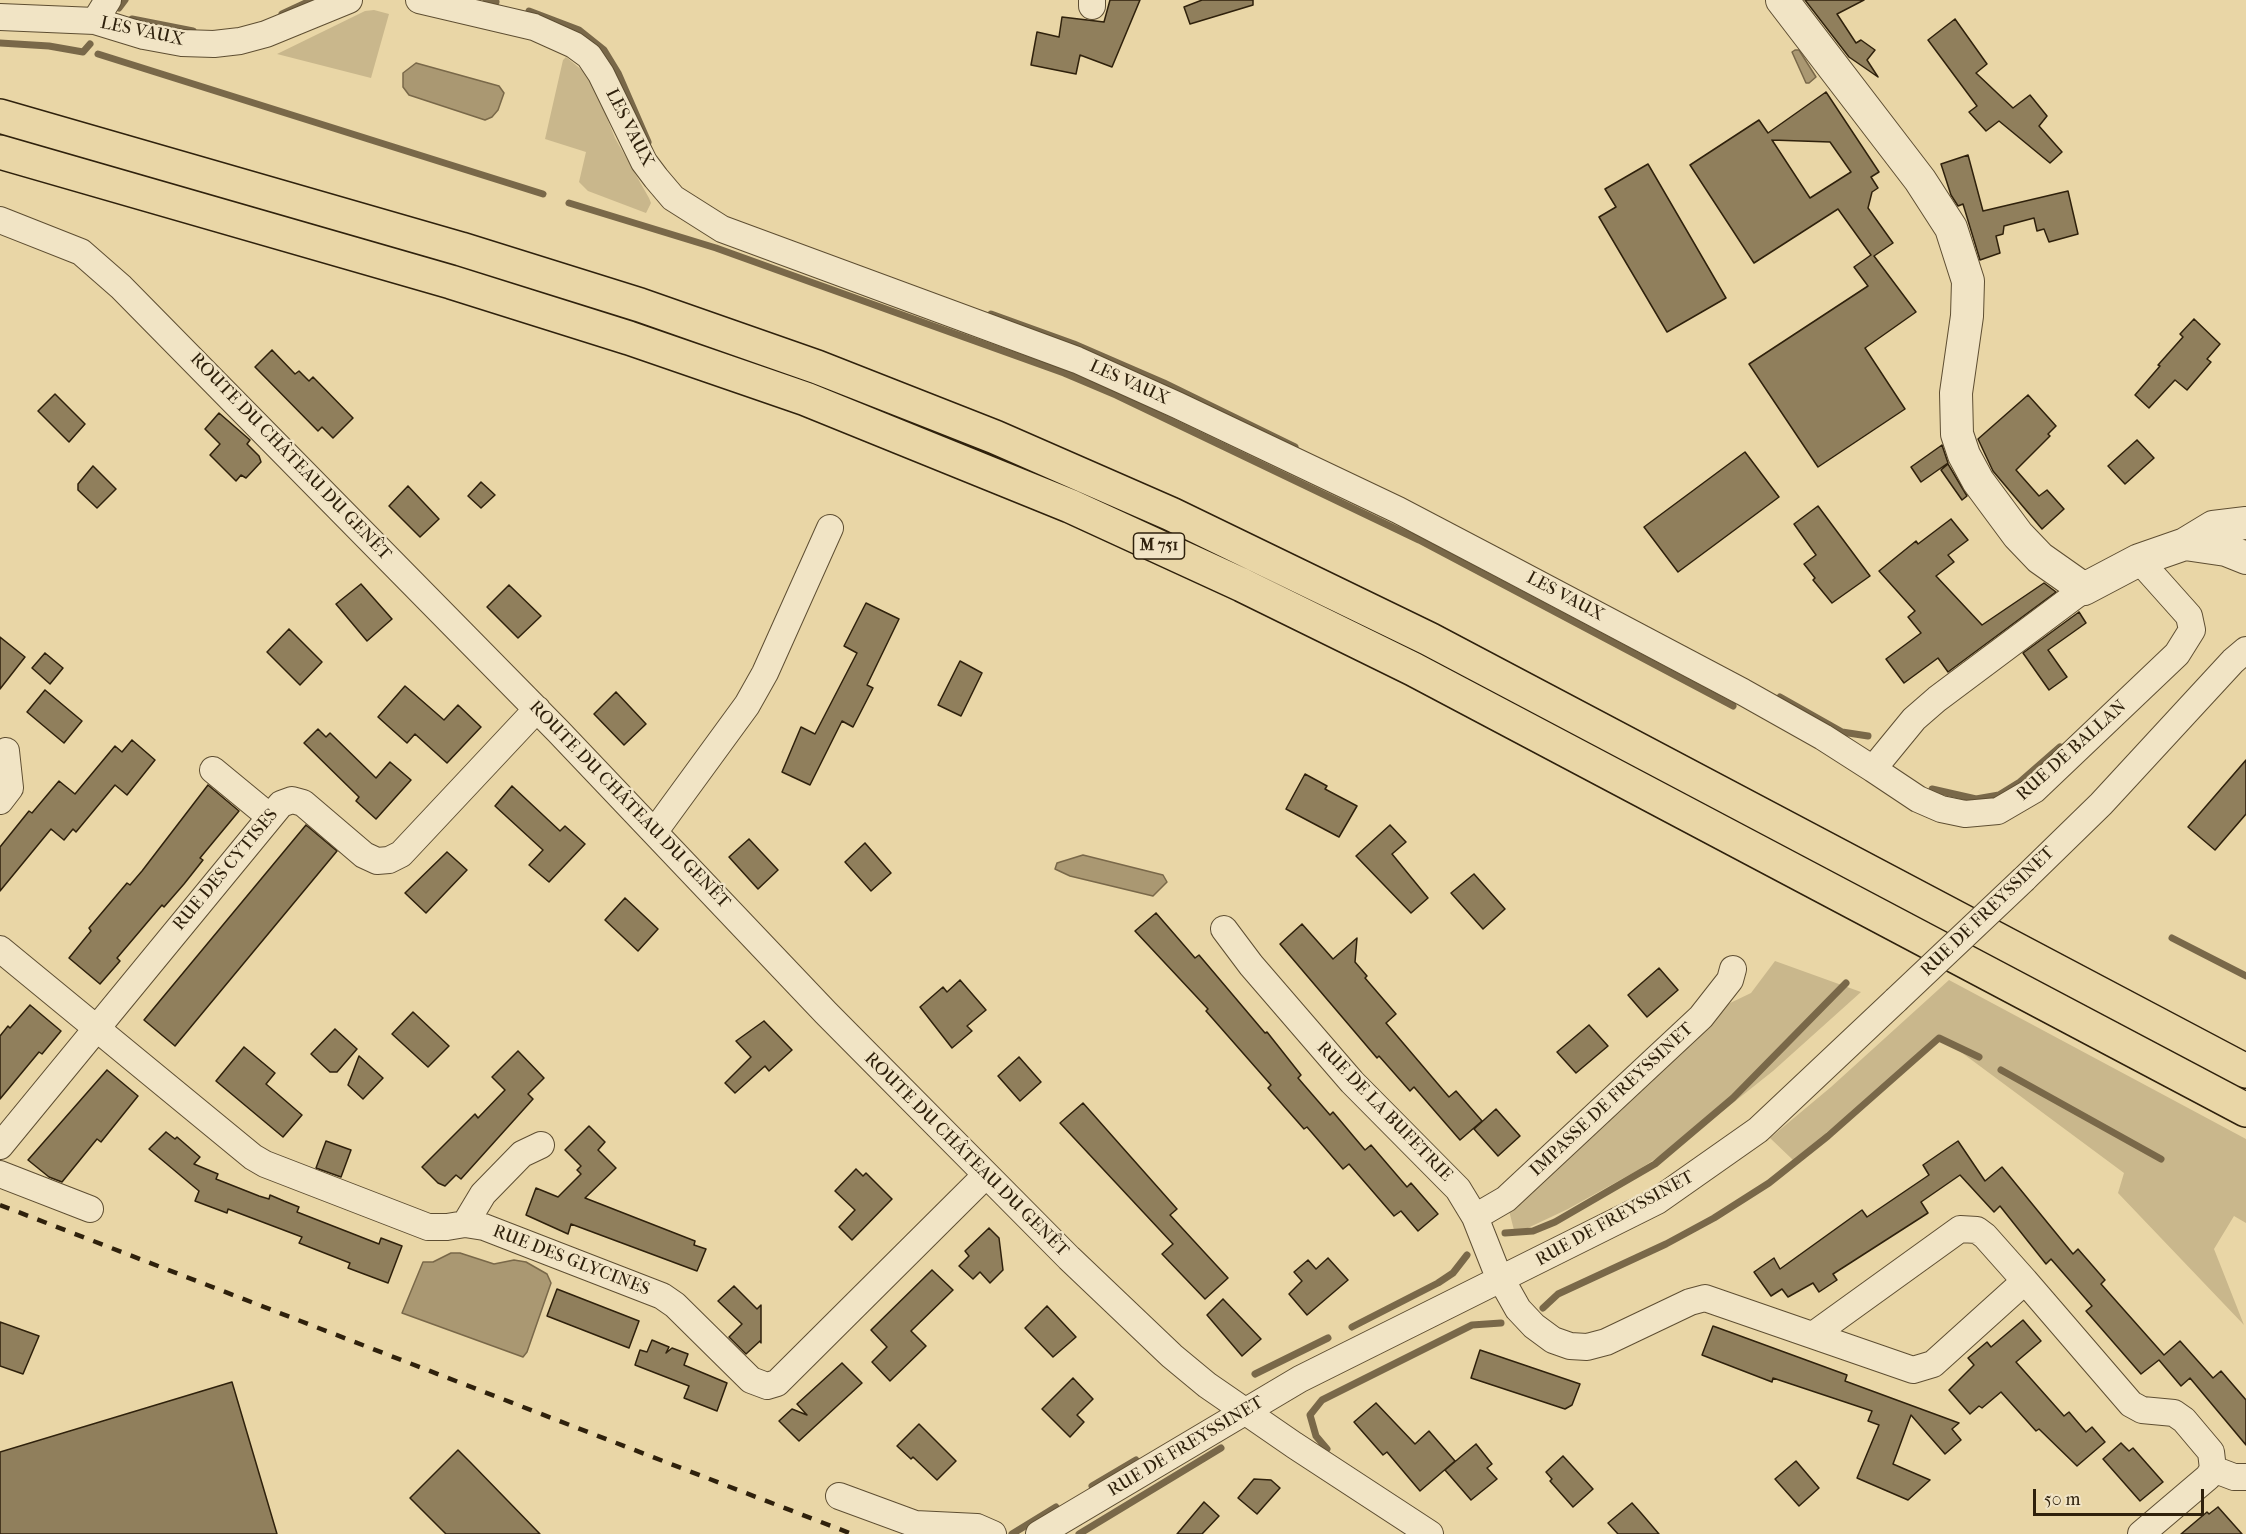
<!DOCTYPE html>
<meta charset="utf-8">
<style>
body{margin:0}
#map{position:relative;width:2246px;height:1534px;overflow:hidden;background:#e9d6a6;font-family:"IM FELL French Canon",serif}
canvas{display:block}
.scale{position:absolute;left:2033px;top:1489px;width:171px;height:27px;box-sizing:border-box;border:3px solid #2f210c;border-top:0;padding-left:8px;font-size:18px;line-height:21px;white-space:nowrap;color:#2f210c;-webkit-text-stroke:4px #f1e4c5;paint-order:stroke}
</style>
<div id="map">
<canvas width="2246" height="1534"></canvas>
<div class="scale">50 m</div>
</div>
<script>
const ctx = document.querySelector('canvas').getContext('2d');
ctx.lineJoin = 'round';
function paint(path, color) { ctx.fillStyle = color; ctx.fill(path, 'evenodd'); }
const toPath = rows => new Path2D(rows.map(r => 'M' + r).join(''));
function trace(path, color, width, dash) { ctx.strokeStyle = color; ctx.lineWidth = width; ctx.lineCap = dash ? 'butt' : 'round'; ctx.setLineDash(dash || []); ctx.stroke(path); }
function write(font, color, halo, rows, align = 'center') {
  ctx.font = font + ' "IM FELL French Canon",serif'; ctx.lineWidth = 5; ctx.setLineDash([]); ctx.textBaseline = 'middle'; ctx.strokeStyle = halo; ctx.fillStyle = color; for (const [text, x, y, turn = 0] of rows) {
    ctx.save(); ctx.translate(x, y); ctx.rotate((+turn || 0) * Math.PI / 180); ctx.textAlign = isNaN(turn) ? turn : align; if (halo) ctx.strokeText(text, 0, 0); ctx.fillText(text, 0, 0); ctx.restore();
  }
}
paint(toPath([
 [374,10,389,14,371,78,277,54,365,11],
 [566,57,588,75,597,93,615,138,649,198,651,203,646,213,588,191,579,182,586,152,545,139,563,60],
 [1775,961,1861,992,1773,1071,1694,1134,1638,1170,1568,1209,1515,1234,1506,1199,1701,1017,1751,993],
 [1949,980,2246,1139,2246,1223,2234,1216,2214,1249,2244,1325,2118,1193,2124,1173,1942,1038,1793,1160,1770,1138,1831,1087]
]), '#c9b78c');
const water = toPath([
 [1795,50,1799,50,1816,77,1809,83,1806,83,1792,52,1795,50],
 [416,63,499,86,504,93,498,110,492,117,485,120,409,95,403,87,403,73,416,63],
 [1083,855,1163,875,1167,882,1153,896,1070,876,1055,869,1057,863,1083,855],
 [451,1253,460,1253,494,1264,514,1260,526,1262,547,1274,551,1283,527,1352,523,1357,402,1313,423,1262,433,1262,451,1253]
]);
paint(water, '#aa9872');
trace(water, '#796849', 1.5);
trace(toPath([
 [486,0,496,2],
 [119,8,125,0],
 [529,11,579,30,604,50,618,73,648,142],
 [282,14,312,0],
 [132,19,193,31],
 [0,43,49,46,83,52,90,44],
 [98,54,543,194],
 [569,203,716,248,1064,373,1116,395,1419,540,1733,706],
 [991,314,1074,344,1164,383,1295,447],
 [1780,697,1842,732,1868,736],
 [1932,789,1976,799,1999,795,2020,782,2060,747],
 [2172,938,2246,976],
 [2001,1070,2161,1159],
 [1505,1233,1533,1231,1555,1222,1655,1164,1733,1098,1846,983],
 [1543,1308,1558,1294,1666,1244,1714,1218,1769,1183,1828,1136,1939,1038,1979,1057],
 [1352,1327,1438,1283,1453,1273,1467,1255],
 [1255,1374,1328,1338],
 [1327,1449,1316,1436,1310,1415,1322,1400,1472,1325,1501,1323],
 [1092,1486,1136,1460],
 [1012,1534,1056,1507],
 [1079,1534,1221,1448]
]), '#796849', 7);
const building = toPath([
 [1110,0,1140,0,1112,67,1080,55,1076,74,1031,65,1037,32,1059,37,1062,17,1104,22,1110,0],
 [1202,0,1253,0,1253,5,1190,24,1184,7,1202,0],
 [1805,0,1864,0,1837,14,1856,43,1861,40,1875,50,1867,60,1878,77,1849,57,1805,0],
 [1955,19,1987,64,1976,73,2013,108,2030,95,2047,116,2039,126,2062,152,2050,163,1999,121,1986,131,1969,112,1977,106,1928,40,1955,19],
 [1826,92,1879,172,1871,177,1878,188,1872,192,1868,208,1893,243,1874,256,1916,312,1865,348,1905,409,1818,467,1749,364,1868,286,1854,267,1871,255,1838,209,1754,263,1690,165,1759,120,1768,133,1826,92],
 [1772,140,1830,142,1851,172,1810,198,1772,140],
 [1968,155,1983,211,2068,191,2078,234,2049,242,2044,229,2037,231,2034,218,2004,226,2003,234,1996,236,2000,253,1980,260,1963,204,1958,206,1951,195,1941,164,1968,155],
 [1648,164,1726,298,1667,332,1599,217,1616,207,1605,189,1648,164],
 [2194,319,2220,344,2207,359,2211,362,2187,390,2175,380,2149,408,2135,395,2160,366,2158,365,2183,337,2180,334,2194,319],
 [272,350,295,374,299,371,309,381,313,377,353,418,333,438,322,427,318,431,255,367,272,350],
 [55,394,85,424,69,442,38,411,55,394],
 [2028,395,2056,426,2048,434,2050,436,2016,470,2039,496,2047,490,2064,509,2042,529,1993,471,1978,439,2028,395],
 [219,413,250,440,247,444,259,456,261,462,246,478,241,475,236,481,210,455,220,444,205,429,219,413],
 [2137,440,2154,458,2125,484,2108,466,2137,440],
 [1942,445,1948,463,1921,482,1911,467,1942,445],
 [1745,452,1779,497,1678,572,1644,527,1745,452],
 [1948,464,1967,496,1962,500,1941,470,1948,464],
 [93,466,116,489,97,508,78,490,78,484,93,466],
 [481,482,495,495,481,508,468,496,481,482],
 [408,486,439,519,420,537,389,506,408,486],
 [1818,506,1870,576,1832,603,1813,580,1815,578,1804,564,1816,555,1794,524,1818,506],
 [1951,519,1968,540,1948,555,1954,562,1936,576,1982,625,2044,583,2056,592,1948,672,1938,658,1904,683,1886,659,1921,633,1908,617,1915,611,1879,571,1916,541,1918,544,1951,519],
 [361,584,392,619,367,641,336,604,361,584],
 [509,585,541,616,518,638,487,607,509,585],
 [866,603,899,619,867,685,873,688,853,727,842,721,810,785,782,772,801,727,815,734,857,653,844,646,866,603],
 [2079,612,2086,623,2048,650,2067,677,2049,690,2023,653,2079,612],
 [289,629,322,662,300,685,267,652,289,629],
 [0,637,25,657,0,689,0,637],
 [45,653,63,668,50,684,32,668,45,653],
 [960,661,982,673,961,716,938,705,960,661],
 [405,686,444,720,458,705,481,727,447,763,415,734,407,743,378,717,405,686],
 [45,690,82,721,64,743,27,712,45,690],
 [616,692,646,724,624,745,594,714,616,692],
 [318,729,326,737,330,733,376,778,390,762,411,780,376,819,356,801,359,797,304,743,318,729],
 [132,740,155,760,127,795,115,785,76,832,73,829,64,840,51,829,0,891,0,847,29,811,32,813,59,781,75,794,115,746,122,752,132,740],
 [2246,760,2246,814,2215,850,2188,827,2246,760],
 [1305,774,1327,786,1325,789,1357,806,1339,837,1286,809,1305,774],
 [208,785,239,811,200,858,203,860,184,884,164,907,162,905,117,958,120,961,100,984,69,958,91,931,89,928,127,883,130,885,142,871,208,785],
 [512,786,560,831,565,826,585,844,549,882,529,865,543,850,495,806,512,786],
 [306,825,337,851,175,1046,144,1020,306,825],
 [1390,825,1406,842,1392,854,1428,898,1411,913,1356,856,1390,825],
 [749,839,778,870,758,889,729,857,749,839],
 [865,843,891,873,871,891,845,862,865,843],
 [447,852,467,870,426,913,405,893,447,852],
 [1474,874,1505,909,1483,929,1451,893,1474,874],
 [625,898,658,929,638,951,605,920,625,898],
 [1156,913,1195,958,1199,955,1265,1033,1267,1032,1301,1075,1298,1078,1330,1115,1333,1112,1365,1150,1371,1145,1407,1187,1411,1183,1438,1214,1418,1231,1401,1211,1394,1216,1349,1164,1343,1169,1307,1127,1304,1129,1268,1088,1271,1085,1206,1011,1208,1009,1135,931,1156,913],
 [1302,924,1333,959,1357,938,1355,962,1367,976,1365,978,1396,1014,1386,1023,1449,1097,1456,1091,1482,1121,1460,1140,1414,1087,1410,1091,1379,1056,1377,1058,1280,944,1302,924],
 [1659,968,1678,990,1647,1017,1628,995,1659,968],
 [960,980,986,1010,967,1026,972,1031,952,1048,920,1007,943,987,947,992,960,980],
 [30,1005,61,1031,42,1054,39,1052,0,1099,0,1036,8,1026,10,1028,30,1005],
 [413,1012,449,1046,428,1067,392,1034,413,1012],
 [764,1021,792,1050,769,1071,765,1066,735,1093,725,1083,751,1057,736,1041,764,1021],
 [1589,1025,1608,1046,1576,1073,1557,1052,1589,1025],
 [335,1029,357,1049,337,1072,330,1072,311,1054,335,1029],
 [244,1047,275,1073,266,1084,302,1115,283,1137,216,1081,244,1047],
 [518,1051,544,1078,528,1094,533,1099,461,1179,456,1175,445,1186,438,1183,422,1167,475,1114,478,1118,505,1090,492,1077,518,1051],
 [359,1056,383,1078,363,1099,348,1085,359,1056],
 [1019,1057,1041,1082,1020,1101,998,1076,1019,1057],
 [107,1070,138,1096,101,1142,97,1139,62,1182,49,1177,28,1160,107,1070],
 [1083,1103,1177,1209,1170,1215,1228,1278,1205,1299,1162,1254,1173,1244,1060,1123,1083,1103],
 [1496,1109,1520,1136,1498,1156,1474,1129,1496,1109],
 [589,1126,605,1142,598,1150,616,1168,585,1198,695,1241,694,1245,706,1249,697,1271,571,1224,568,1234,526,1215,536,1188,558,1197,581,1174,577,1170,581,1166,565,1150,589,1126],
 [166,1132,175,1139,177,1137,200,1157,194,1164,218,1174,216,1179,259,1196,269,1199,270,1195,284,1201,299,1207,297,1212,379,1244,381,1238,402,1246,388,1283,348,1268,350,1263,299,1243,302,1237,228,1209,227,1213,195,1201,199,1191,149,1149,166,1132],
 [326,1141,351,1150,341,1177,316,1168,326,1141],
 [1958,1141,1985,1181,2002,1167,2073,1254,2078,1249,2105,1280,2101,1284,2164,1355,2180,1341,2213,1378,2221,1371,2246,1400,2246,1445,2190,1378,2181,1386,2159,1360,2141,1374,2086,1311,2092,1306,2051,1259,2046,1264,2000,1206,1994,1212,1960,1175,1921,1202,1928,1213,1833,1274,1837,1280,1819,1292,1813,1283,1788,1297,1782,1289,1771,1296,1754,1272,1774,1258,1780,1269,1862,1210,1867,1217,1929,1175,1923,1165,1958,1141],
 [856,1169,863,1176,866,1173,892,1199,852,1240,839,1227,855,1210,835,1191,856,1169],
 [989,1228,999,1238,1003,1270,990,1283,980,1272,973,1279,959,1266,969,1256,965,1251,989,1228],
 [1328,1258,1348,1280,1307,1315,1289,1294,1302,1281,1294,1272,1308,1260,1316,1269,1328,1258],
 [932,1270,953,1290,911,1331,926,1346,890,1381,872,1362,887,1347,871,1330,932,1270],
 [734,1286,757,1309,761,1305,761,1343,760,1341,746,1354,729,1337,742,1324,718,1301,734,1286],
 [557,1289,639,1321,629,1348,547,1316,557,1289],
 [1223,1299,1261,1339,1242,1356,1207,1315,1223,1299],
 [1047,1306,1076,1337,1053,1357,1025,1328,1047,1306],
 [2023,1320,2041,1341,2016,1362,2064,1416,2069,1412,2086,1432,2092,1427,2105,1442,2077,1466,2039,1429,2036,1431,2001,1392,1982,1408,1979,1406,1970,1414,1949,1390,1974,1365,1968,1358,1987,1342,1991,1347,2023,1320],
 [0,1322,39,1336,23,1374,0,1366,0,1322],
 [1713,1326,1847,1375,1845,1381,1959,1423,1952,1429,1961,1440,1945,1454,1911,1415,1893,1464,1930,1480,1908,1500,1857,1478,1879,1425,1868,1421,1872,1411,1773,1378,1772,1382,1702,1355,1713,1326],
 [652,1340,669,1347,666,1353,672,1348,688,1354,684,1365,727,1383,717,1411,684,1398,689,1386,635,1365,640,1350,647,1352,652,1340],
 [1480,1350,1580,1384,1572,1405,1565,1409,1471,1378,1480,1350],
 [842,1363,862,1383,799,1441,779,1421,792,1409,807,1415,797,1404,842,1363],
 [1073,1378,1093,1399,1077,1415,1084,1422,1070,1437,1042,1409,1073,1378],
 [232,1382,277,1534,0,1534,0,1452,232,1382],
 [1376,1403,1415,1444,1429,1431,1455,1461,1420,1491,1387,1452,1383,1455,1354,1422,1376,1403],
 [919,1424,956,1461,937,1480,913,1457,911,1459,897,1446,919,1424],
 [2121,1443,2129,1451,2133,1448,2163,1482,2140,1501,2103,1459,2121,1443],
 [1476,1444,1492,1464,1487,1468,1497,1479,1471,1500,1445,1470,1476,1444],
 [458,1450,471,1463,540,1534,446,1534,410,1498,458,1450],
 [1563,1456,1593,1489,1573,1507,1550,1481,1552,1479,1546,1472,1563,1456],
 [1796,1461,1819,1488,1799,1506,1775,1479,1796,1461],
 [1254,1479,1271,1480,1280,1488,1257,1514,1238,1498,1254,1479],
 [1204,1502,1219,1516,1202,1534,1177,1534,1204,1502],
 [1632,1503,1641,1513,1659,1534,1618,1534,1608,1523,1632,1503],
 [2218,1507,2242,1534,2181,1534,2207,1512,2209,1514,2218,1507]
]);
paint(building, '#907f5c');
trace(building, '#2f210c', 1.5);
const minor = toPath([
 [419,0,534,27,574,45,589,56,601,74,644,162,656,178,673,198,722,229,1077,360,1177,405,1398,510,1499,563,1743,692,1823,737,1873,769],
 [1092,0,1092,6],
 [0,17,95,21,144,36,182,43,214,44,240,41,266,34,349,0],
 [95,21,108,0],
 [0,220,81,252,121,287,558,731,826,1013,1069,1258,1172,1356,1207,1385,1294,1445,1430,1534],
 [2084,589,1937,699,1914,719,1873,769,1918,799,1941,809,1965,814,1998,811,2034,790,2177,654,2192,630,2189,616,2139,560],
 [213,770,270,817],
 [0,801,10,788,6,751],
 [655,831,747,705,765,673,830,528],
 [2024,879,2101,804,2233,661,2246,650],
 [1224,929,1251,965,1352,1082,1458,1189,1475,1217,1496,1270,1518,1309,1534,1326,1553,1340,1570,1346,1587,1347,1606,1342,1690,1302,1705,1298,1913,1370,1933,1364,2025,1281,1985,1236,1977,1230,1960,1229,1813,1335],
 [0,949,253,1157,265,1164,428,1227,447,1227,465,1224,484,1227,662,1296,675,1305,751,1380,767,1386,777,1383,986,1175],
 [0,1146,281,804,292,800,303,803,364,855,377,861,389,860,401,854,537,709],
 [0,1174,90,1209],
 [1475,1217,1506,1199,1701,1017,1730,980,1733,969],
 [465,1224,483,1194,522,1154,541,1145],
 [2025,1281,2131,1404,2142,1410,2174,1413,2184,1420,2211,1452,2213,1469,2208,1477,2141,1534],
 [2213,1469,2234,1477,2246,1477],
 [839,1496,915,1524,977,1527,993,1534],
 [1039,1534,1300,1379,1657,1201,1758,1130,1896,1000]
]);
const tertiary = toPath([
 [1782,0,1920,180,1951,228,1968,281,1967,316,1956,393,1957,434,1964,455,1978,481,2018,535,2040,558,2084,589,2139,560,2185,544,2213,527,2246,523],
 [2185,544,2226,550,2246,558]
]);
const trunk = toPath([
 [0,116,461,249,640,305,817,367,995,437,1171,514,1429,639,2246,1071],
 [0,152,451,282,629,338,806,399,1070,506,1242,585,1413,669,2246,1110]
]);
trace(minor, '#5e4e32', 28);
trace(tertiary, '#5e4e32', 34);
trace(trunk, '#2f210c', 36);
trace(minor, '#f1e4c5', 26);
trace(tertiary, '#f1e4c5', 32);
trace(trunk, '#e9d6a6', 33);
trace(toPath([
 [0,1205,852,1534]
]), '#2f210c', 4.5, [10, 10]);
const minorBridge = toPath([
 [1896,1000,2024,879]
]);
trace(minorBridge, '#5e4e32', 28, []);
trace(minorBridge, '#f1e4c5', 26);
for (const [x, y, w] of [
 [1159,546,51]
]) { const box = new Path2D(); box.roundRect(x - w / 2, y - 13, w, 26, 4.5); ctx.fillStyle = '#f1e4c5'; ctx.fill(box); trace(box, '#2f210c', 1.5); }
write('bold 16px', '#2f210c', null, [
 ["M 751",1159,546]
]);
write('18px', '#2f210c', '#f1e4c5', [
 ["LES VAUX",142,32,12],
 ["LES VAUX",629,128,63],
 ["LES VAUX",1129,383,24],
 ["ROUTE DU CHÂTEAU DU GENÊT",290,457,46],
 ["LES VAUX",1565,597,28],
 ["RUE DE BALLAN",2072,751,-42],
 ["ROUTE DU CHÂTEAU DU GENÊT",629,805,46],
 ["RUE DES CYTISES",226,870,-50],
 ["RUE DE FREYSSINET",1988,912,-44],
 ["IMPASSE DE FREYSSINET",1612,1100,-43],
 ["RUE DE LA BUFETRIE",1384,1112,46],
 ["ROUTE DU CHÂTEAU DU GENÊT",966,1155,45],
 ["RUE DE FREYSSINET",1615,1219,-29],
 ["RUE DES GLYCINES",571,1261,21],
 ["RUE DE FREYSSINET",1186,1447,-31]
]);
</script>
